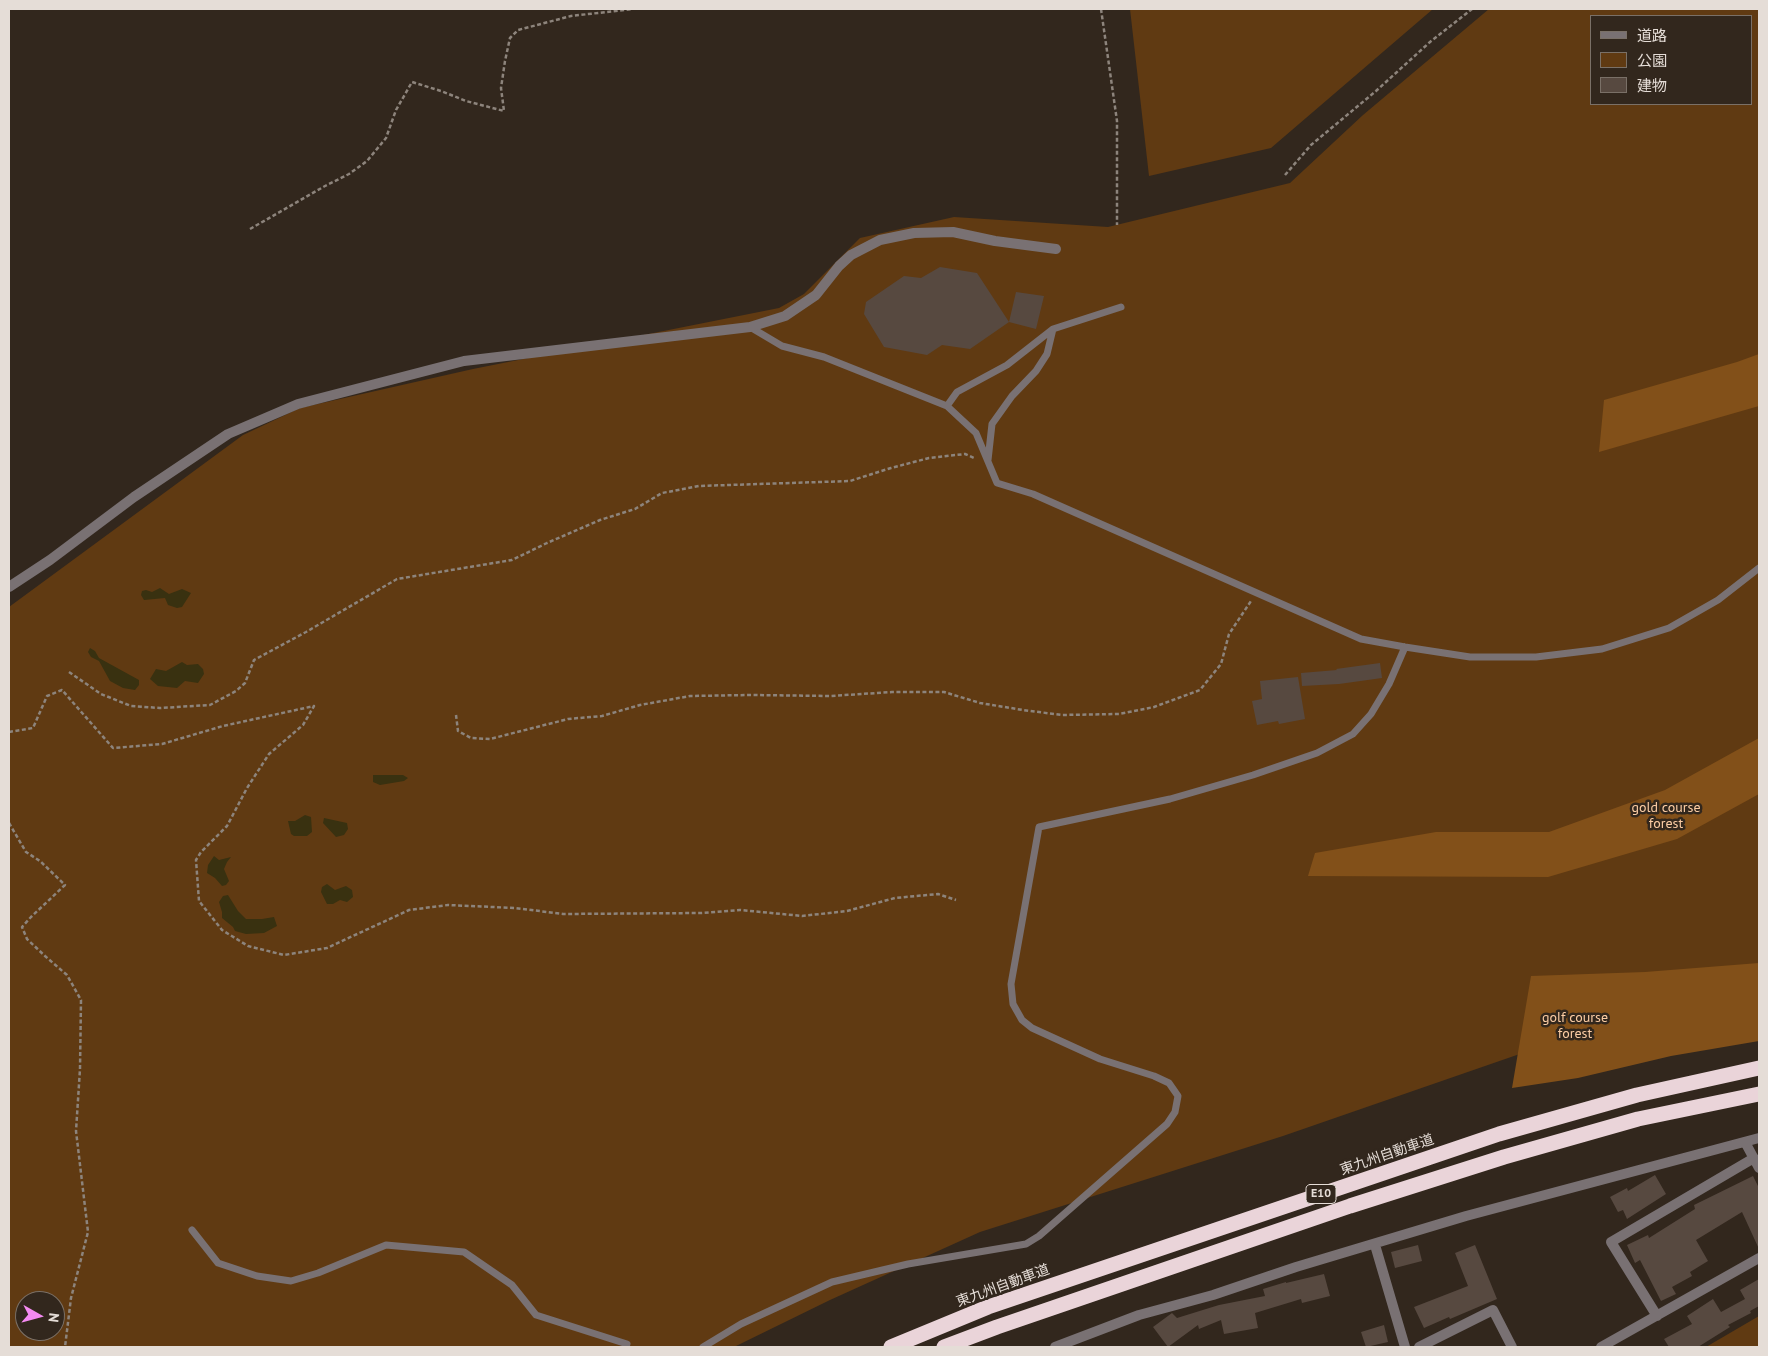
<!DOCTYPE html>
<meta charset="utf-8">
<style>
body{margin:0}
#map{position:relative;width:1768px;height:1356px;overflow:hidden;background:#32271d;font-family:"PT Sans","Noto Sans JP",sans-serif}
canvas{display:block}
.frame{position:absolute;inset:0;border:10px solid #e5ddd7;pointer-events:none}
.legend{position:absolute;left:1590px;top:15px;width:162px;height:90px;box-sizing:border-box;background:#32271d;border:1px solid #7a7067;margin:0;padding:6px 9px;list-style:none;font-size:15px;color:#e5ddd7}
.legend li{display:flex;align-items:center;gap:10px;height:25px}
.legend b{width:25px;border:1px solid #7a7067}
.north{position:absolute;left:15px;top:1291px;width:50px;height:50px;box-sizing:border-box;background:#32271d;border:1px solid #7a7067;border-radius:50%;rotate:97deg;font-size:14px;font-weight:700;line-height:20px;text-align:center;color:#e5ddd7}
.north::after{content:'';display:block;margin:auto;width:18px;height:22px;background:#f38af1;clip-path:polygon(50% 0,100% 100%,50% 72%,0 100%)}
</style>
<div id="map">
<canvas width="1768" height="1356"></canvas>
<div class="frame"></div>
<ul class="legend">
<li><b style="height:6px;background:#797173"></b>道路</li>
<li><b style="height:14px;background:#603a12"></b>公園</li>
<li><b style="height:14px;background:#574940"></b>建物</li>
</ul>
<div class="north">N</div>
</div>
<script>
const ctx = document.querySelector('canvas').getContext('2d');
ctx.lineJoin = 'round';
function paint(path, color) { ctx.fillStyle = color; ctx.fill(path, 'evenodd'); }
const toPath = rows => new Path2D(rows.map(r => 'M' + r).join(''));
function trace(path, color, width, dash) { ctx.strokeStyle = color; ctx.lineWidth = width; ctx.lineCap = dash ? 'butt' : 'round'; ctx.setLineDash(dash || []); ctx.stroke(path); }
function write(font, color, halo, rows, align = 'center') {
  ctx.font = font + ' "PT Sans","Noto Sans JP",sans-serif'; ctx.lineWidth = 5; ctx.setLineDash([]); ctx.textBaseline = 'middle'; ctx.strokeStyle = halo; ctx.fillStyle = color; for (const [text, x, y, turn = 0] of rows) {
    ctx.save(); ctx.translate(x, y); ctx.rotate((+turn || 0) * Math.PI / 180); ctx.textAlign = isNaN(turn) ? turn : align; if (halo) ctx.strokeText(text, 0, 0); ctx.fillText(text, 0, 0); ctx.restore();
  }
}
paint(toPath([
 [1130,9,1433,9,1271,148,1149,176],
 [1489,9,1759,9,1759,1001,1664,1004,1283,1136,980,1232,830,1300,734,1347,9,1347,9,607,243,435,300,408,473,369,779,308,804,294,860,238,954,217,1108,227,1290,183,1363,115],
 [1592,16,1752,16,1752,104,1592,104],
 [25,1301,55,1301,55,1331,25,1331],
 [1759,1316,1759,1347,1706,1347]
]), '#603a12');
paint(toPath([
 [1759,354,1759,406,1599,452,1604,400,1737,362],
 [1759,738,1759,794,1677,839,1548,877,1308,876,1315,853,1436,832,1549,832,1665,790],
 [1759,963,1759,1041,1671,1056,1578,1078,1512,1088,1531,976,1645,972]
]), '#825019');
paint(toPath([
 [160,588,169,594,182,589,191,593,182,607,177,608,168,605,165,598,144,600,141,595,142,591,146,590,152,592],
 [90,648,95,651,99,658,139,680,139,685,135,690,123,688,110,681,99,661,91,657,88,652],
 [182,662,187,665,198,664,203,669,204,674,198,683,185,681,177,688,158,686,150,679,156,669,166,671],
 [373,775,403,775,408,778,404,781,380,785,373,782],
 [305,815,311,817,312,832,307,836,294,836,291,834,288,821,295,821],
 [324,818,347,823,348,829,344,835,336,837,323,823],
 [214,856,219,860,231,857,227,862,224,869,229,881,226,885,222,886,215,878,207,873,208,865],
 [327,884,335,890,346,886,352,890,353,897,347,902,340,900,333,904,327,904,321,892,322,887],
 [228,895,238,911,246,919,262,919,274,917,277,926,264,933,246,934,235,931,233,927,222,918,222,912,219,902,223,896]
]), '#393110');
paint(toPath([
 [940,267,977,273,1009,322,1016,292,1044,296,1036,329,1009,322,970,349,942,345,927,355,884,347,864,314,866,302,904,276,921,278],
 [1380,663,1382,678,1339,684,1302,686,1301,673,1337,670,1336,669],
 [1298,677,1305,719,1279,724,1278,721,1257,725,1252,701,1262,699,1260,681],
 [1655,1175,1666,1194,1627,1219,1623,1210,1618,1212,1610,1197,1627,1188,1628,1191],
 [1753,1176,1759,1188,1759,1249,1742,1212,1696,1240,1708,1261,1690,1272,1692,1276,1672,1287,1676,1294,1661,1301,1640,1260,1635,1263,1627,1245,1648,1235,1649,1238,1695,1209,1694,1205],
 [1418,1245,1422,1261,1395,1268,1391,1252],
 [1475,1245,1497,1299,1450,1319,1449,1317,1424,1328,1414,1307,1468,1286,1455,1253],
 [1324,1274,1330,1296,1302,1303,1301,1299,1255,1313,1258,1328,1224,1334,1221,1320,1199,1329,1198,1325,1168,1347,1153,1327,1172,1313,1177,1318,1219,1305,1265,1296,1263,1289,1286,1282,1286,1283],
 [1759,1279,1759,1306,1750,1311,1751,1313,1728,1325,1730,1327,1698,1347,1669,1347,1664,1339,1692,1324,1687,1316,1713,1299,1721,1312,1745,1299,1740,1290],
 [1384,1325,1388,1342,1366,1347,1361,1332]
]), '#574940');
trace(toPath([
 [1101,9,1117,121,1117,225],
 [1285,175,1311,145,1376,91,1430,42,1472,9],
 [250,229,325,186,349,174,367,161,386,138,396,110,412,82,441,91,466,101,504,111,501,88,505,61,510,38,518,30,571,16,633,9],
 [69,672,101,694,131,706,160,708,210,705,236,691,245,683,254,660,306,632,397,579,512,560,547,543,600,520,635,509,662,493,699,486,850,481,891,468,929,458,965,454,974,458],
 [456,715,458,731,471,738,490,739,568,719,602,716,640,705,690,696,750,695,831,696,892,692,944,692,980,703,1023,710,1062,715,1119,714,1154,707,1200,690,1221,664,1229,634,1251,601],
 [9,732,33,728,47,696,62,690,113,748,162,744,223,726,314,706,303,725,269,754,247,788,227,826,201,852,196,860,199,901,222,930,248,946,284,955,327,948,409,910,448,905,515,908,563,914,701,913,740,910,802,916,847,911,895,898,938,894,956,900],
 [9,823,26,852,40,861,65,885,31,917,22,927,27,939,45,956,67,975,81,1000,80,1069,76,1131,88,1232,71,1298,65,1347]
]), '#8d847c', 2.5, [4, 2.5]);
trace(toPath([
 [750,327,782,346,824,357,947,406,976,433,997,483,1033,494,1361,639,1405,647,1470,657,1536,657,1602,649,1669,628,1718,600,1759,568],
 [947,406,957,392,1007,365,1053,329,1121,307],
 [988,460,992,424,1012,396,1036,371,1047,354,1053,329],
 [192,1230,218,1263,257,1276,291,1281,318,1273,386,1245,464,1252,512,1285,536,1315,627,1344,626,1347],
 [703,1347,741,1324,832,1282,908,1264,1026,1244,1039,1236,1167,1124,1175,1112,1178,1096,1169,1083,1154,1076,1100,1059,1032,1028,1022,1020,1013,1004,1011,984,1039,827,1170,799,1253,775,1317,753,1353,734,1371,714,1389,684,1405,647]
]), '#797173', 7);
trace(toPath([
 [9,587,50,560,134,497,228,434,298,404,464,361,750,327,785,316,816,295,839,266,851,255,880,240,914,233,953,232,995,241,1056,249],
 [1745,1142,1759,1168],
 [1375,1245,1405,1347],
 [1657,1316,1611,1242,1754,1158],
 [1055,1347,1139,1315,1213,1295,1296,1267,1466,1216,1759,1138],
 [1419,1347,1493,1310,1512,1347],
 [1601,1347,1759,1258]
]), '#797173', 10);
trace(toPath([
 [891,1347,988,1307,1499,1134,1637,1095,1759,1068],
 [944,1347,997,1327,1210,1254,1350,1206,1504,1157,1638,1119,1759,1094]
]), '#ead4d9', 15);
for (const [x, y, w] of [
 [1321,1194,30]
]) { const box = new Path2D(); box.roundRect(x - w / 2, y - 9.5, w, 19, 4); ctx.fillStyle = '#32271d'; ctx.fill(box); trace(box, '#e5ddd7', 1); }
write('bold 12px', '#e5ddd7', null, [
 ["E10",1321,1194]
]);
write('14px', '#fccda4', '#32271d', [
 ["gold course",1666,808],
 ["forest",1666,824],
 ["golf course",1575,1018],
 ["forest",1575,1034]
]);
write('14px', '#e5ddd7', '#32271d', [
 ["東九州自動車道",1387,1155,-19],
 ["東九州自動車道",1003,1286,-20]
]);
</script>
